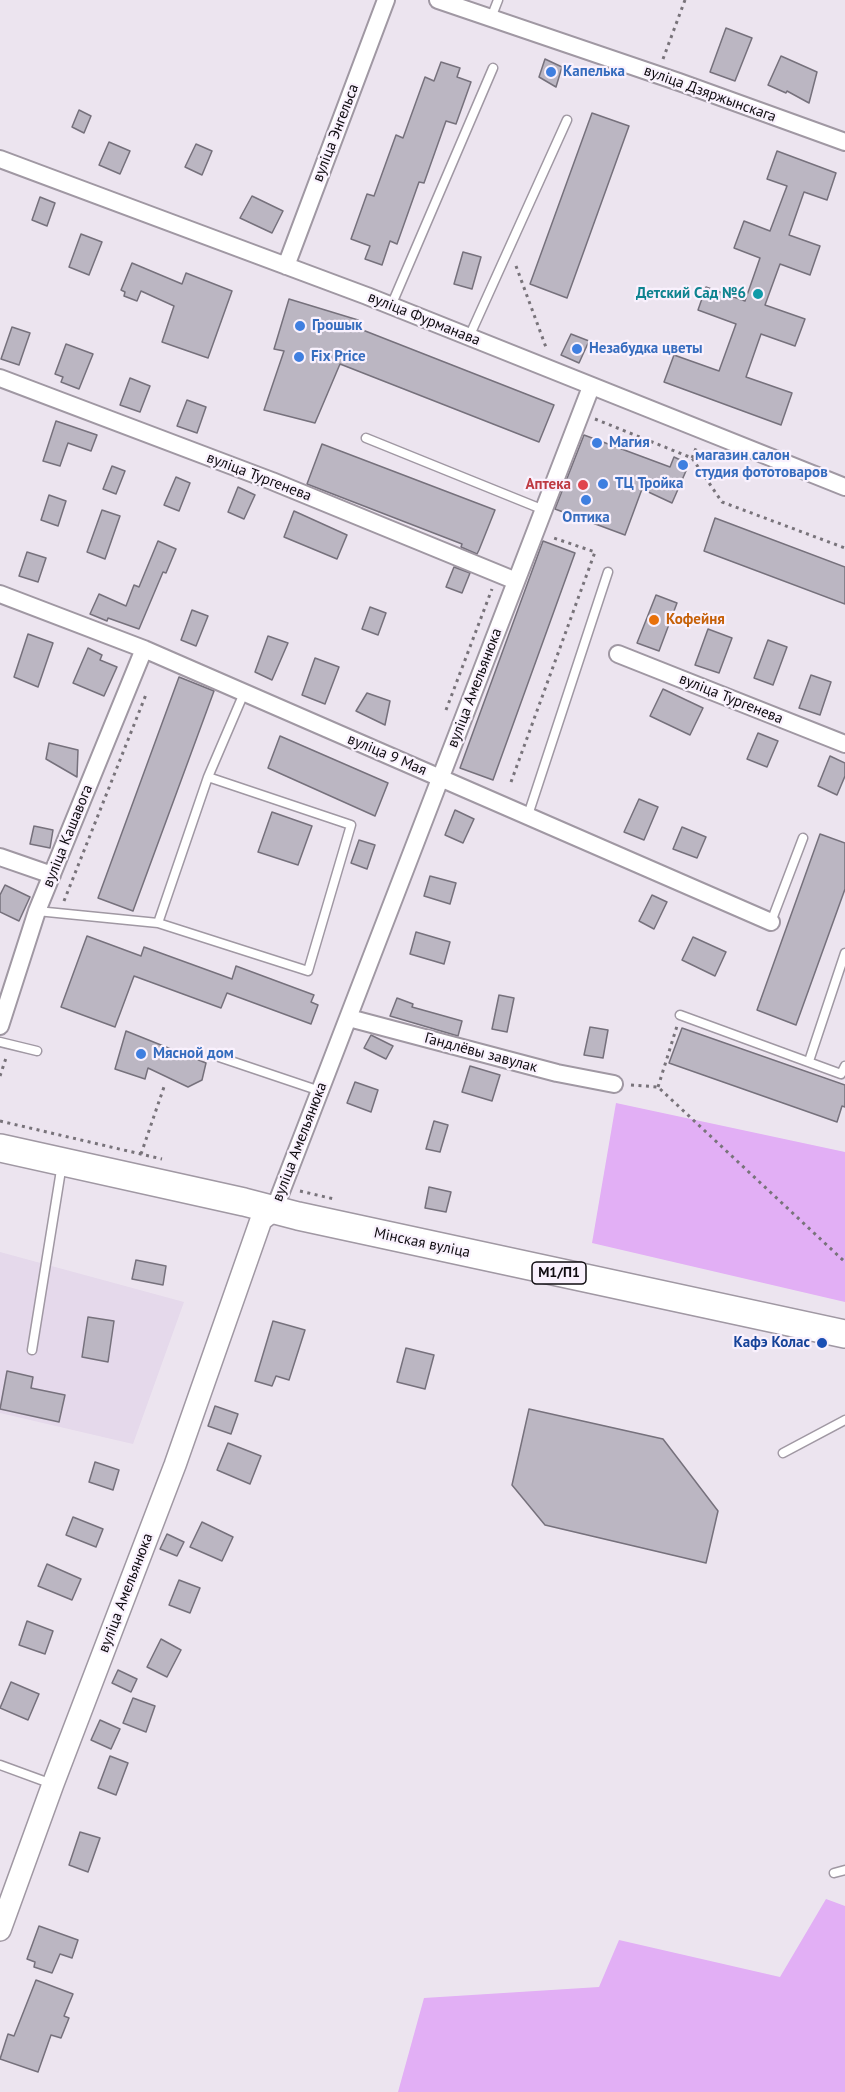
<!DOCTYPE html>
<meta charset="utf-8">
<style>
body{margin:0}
canvas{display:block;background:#ece4ef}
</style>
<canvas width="845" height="2092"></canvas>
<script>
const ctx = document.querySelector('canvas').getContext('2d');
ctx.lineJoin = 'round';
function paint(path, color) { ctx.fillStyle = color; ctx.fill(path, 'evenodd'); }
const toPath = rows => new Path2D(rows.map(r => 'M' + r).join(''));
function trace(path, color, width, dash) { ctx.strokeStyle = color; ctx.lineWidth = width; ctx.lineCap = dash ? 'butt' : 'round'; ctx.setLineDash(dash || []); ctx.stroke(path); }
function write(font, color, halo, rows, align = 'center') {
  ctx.font = font + ' "PT Sans",sans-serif'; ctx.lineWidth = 4.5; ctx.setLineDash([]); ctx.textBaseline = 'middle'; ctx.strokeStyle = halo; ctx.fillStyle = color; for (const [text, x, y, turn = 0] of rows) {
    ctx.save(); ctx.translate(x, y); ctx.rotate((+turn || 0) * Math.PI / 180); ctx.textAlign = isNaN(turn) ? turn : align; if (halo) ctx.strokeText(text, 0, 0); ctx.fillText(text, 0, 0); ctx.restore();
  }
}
paint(toPath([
 [0,1252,184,1302,133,1444,0,1413]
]), '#e5d9eb');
paint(toPath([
 [616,1103,845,1152,845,1302,592,1243],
 [826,1899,845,1906,845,2092,398,2092,424,1998,599,1987,619,1940,780,1977]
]), '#e2aff5');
const building = toPath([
 [726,28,752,38,735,81,710,72,726,28],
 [781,56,817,72,809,103,787,91,786,93,768,85,781,56],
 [545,59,562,67,556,87,539,77,545,59],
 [441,62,460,68,457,77,471,82,456,124,446,121,424,183,419,182,397,244,390,241,382,265,365,259,370,246,351,239,367,194,374,196,396,135,403,138,425,77,434,81,441,62],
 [79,110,91,116,84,133,72,127,79,110],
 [592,113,629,126,567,298,530,284,592,113],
 [109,142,130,151,120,174,99,165,109,142],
 [196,144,212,151,202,175,185,167,196,144],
 [777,151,836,173,827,200,804,192,789,235,820,246,810,275,780,264,765,305,805,319,795,346,761,334,746,377,792,393,781,425,664,382,674,355,719,371,736,324,698,310,706,287,745,301,760,258,734,248,744,221,770,231,787,186,767,179,777,151],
 [252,196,283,211,272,233,240,218,252,196],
 [40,197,55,203,47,226,32,220,40,197],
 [81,234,102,242,89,275,69,267,81,234],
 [463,252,481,257,472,289,454,284,463,252],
 [132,263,182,284,186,273,232,291,208,358,162,342,174,306,141,291,137,301,124,296,125,292,121,290,132,263],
 [289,299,358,320,355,327,554,405,539,442,340,364,315,423,264,410,284,351,274,349,289,299],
 [12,327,30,333,19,365,1,359,12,327],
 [571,334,589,341,579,363,561,355,571,334],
 [66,344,93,354,79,389,61,382,63,377,55,374,66,344],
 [130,378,150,386,140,412,120,405,130,378],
 [187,400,206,407,197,433,177,426,187,400],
 [56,421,97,435,91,451,68,443,60,466,43,461,56,421],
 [584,435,670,467,674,457,689,464,672,503,642,489,625,535,555,509,584,435],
 [322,444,495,510,479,550,477,554,461,547,462,544,307,484,322,444],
 [112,466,125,471,116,494,103,489,112,466],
 [176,477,190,483,179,511,164,505,176,477],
 [238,487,255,495,244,519,228,512,238,487],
 [49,495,66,501,58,526,41,520,49,495],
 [102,510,120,516,105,559,87,552,102,510],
 [294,511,347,535,337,559,284,537,294,511],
 [715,518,845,567,845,604,704,551,715,518],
 [158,541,176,549,166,573,163,572,139,629,108,618,107,621,90,614,99,594,126,606,134,585,139,587,158,541],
 [543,541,575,553,493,780,460,768,543,541],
 [27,552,46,558,38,582,19,576,27,552],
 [454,567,470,573,462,593,446,587,454,567],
 [656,595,677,603,659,651,637,643,656,595],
 [370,607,386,613,378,635,362,629,370,607],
 [192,610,208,616,196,646,181,640,192,610],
 [708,629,732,638,719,673,695,665,708,629],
 [28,634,53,643,38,687,14,677,28,634],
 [268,636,288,643,272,680,255,672,268,636],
 [768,640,787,647,773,685,754,678,768,640],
 [88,648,102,655,100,660,117,667,104,696,73,683,88,648],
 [315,658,339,667,325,704,302,695,315,658],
 [811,675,831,682,820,715,799,708,811,675],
 [179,677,214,691,133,911,98,898,179,677],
 [663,689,703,708,690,735,650,716,663,689],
 [367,693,390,701,385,725,356,711,367,693],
 [758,733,778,741,767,767,747,759,758,733],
 [280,736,388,783,375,816,268,768,280,736],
 [49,743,78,750,77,777,46,759,49,743],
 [830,756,845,763,845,776,837,795,818,786,830,756],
 [639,799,658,807,644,840,624,832,639,799],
 [455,810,474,819,463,843,445,835,455,810],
 [272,812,312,826,298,865,258,852,272,812],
 [34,826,53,830,50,848,30,844,34,826],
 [682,827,706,837,697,858,673,849,682,827],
 [820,834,845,843,845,889,796,1025,757,1010,820,834],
 [359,840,375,845,367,869,351,863,359,840],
 [430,876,456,883,450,904,424,896,430,876],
 [5,885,30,897,19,921,0,912,0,895,5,885],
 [652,895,667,902,654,929,639,921,652,895],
 [416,932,450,942,444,964,410,954,416,932],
 [87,936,141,956,144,947,232,979,236,966,314,995,311,1002,318,1005,311,1024,227,993,221,1008,134,976,115,1027,61,1007,87,936],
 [693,937,726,952,715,976,682,960,693,937],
 [499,995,514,998,507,1032,492,1029,499,995],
 [397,998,413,1004,412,1007,462,1021,458,1036,390,1016,397,998],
 [590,1027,608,1030,603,1058,584,1055,590,1027],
 [682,1028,845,1085,845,1107,842,1106,837,1122,669,1063,682,1028],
 [126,1031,206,1063,202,1080,188,1087,148,1068,145,1079,115,1069,126,1031],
 [371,1035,393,1046,386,1059,364,1048,371,1035],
 [470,1066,500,1075,492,1101,462,1092,470,1066],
 [355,1082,378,1090,371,1112,347,1103,355,1082],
 [434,1121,448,1125,440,1152,426,1149,434,1121],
 [429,1187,451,1192,446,1212,425,1208,429,1187],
 [136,1260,166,1266,163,1285,132,1279,136,1260],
 [88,1317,114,1321,108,1362,82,1357,88,1317],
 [273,1321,305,1330,289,1380,276,1376,272,1386,255,1381,273,1321],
 [406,1348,434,1355,425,1389,397,1382,406,1348],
 [7,1371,33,1377,31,1388,65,1395,59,1422,0,1409,7,1371],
 [215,1406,238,1414,231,1434,208,1426,215,1406],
 [529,1409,663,1439,718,1511,706,1563,545,1525,512,1485,529,1409],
 [228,1443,261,1456,250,1484,217,1470,228,1443],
 [95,1462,119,1470,113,1490,89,1482,95,1462],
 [73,1517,103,1529,96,1547,66,1535,73,1517],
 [202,1522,233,1537,222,1561,190,1547,202,1522],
 [167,1534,184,1542,177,1556,160,1549,167,1534],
 [47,1564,81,1579,72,1600,38,1586,47,1564],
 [179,1580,200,1588,190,1613,169,1605,179,1580],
 [27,1621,53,1631,45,1654,19,1645,27,1621],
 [161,1639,181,1650,167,1677,147,1667,161,1639],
 [118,1670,137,1679,131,1692,112,1683,118,1670],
 [11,1682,39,1694,28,1720,0,1708,11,1682],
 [133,1698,155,1706,146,1732,123,1723,133,1698],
 [100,1720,120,1729,111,1749,91,1740,100,1720],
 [110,1756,128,1763,116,1795,98,1788,110,1756],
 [80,1832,100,1838,88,1872,69,1865,80,1832],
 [39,1926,78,1940,72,1958,60,1954,52,1973,34,1967,35,1962,27,1959,39,1926],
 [36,1980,73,1994,64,2016,69,2018,61,2038,51,2035,38,2072,0,2059,8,2034,14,2036,36,1980]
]);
paint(building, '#bbb6c2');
trace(building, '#76717c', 1.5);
const service = toPath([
 [491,18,498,0],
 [391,306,493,68],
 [469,337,567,120],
 [366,438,544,510],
 [208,777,244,693],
 [528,815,608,572],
 [37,911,158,923,308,971,351,825,208,777,158,923],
 [771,922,803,838],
 [680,1015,841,1074,845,1066],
 [0,1042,37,1051],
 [219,1057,320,1091],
 [809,1061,845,953],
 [32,1350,62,1164],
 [783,1453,845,1420],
 [0,1765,52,1784],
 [834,1873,845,1870]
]);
const minor = toPath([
 [438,0,679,82,845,142],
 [0,159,367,296,845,487],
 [286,266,386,0],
 [0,378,272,481,516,581],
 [0,594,144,649,771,922],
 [618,654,845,744],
 [0,857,52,875],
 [349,1018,557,1073,614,1084],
 [0,1026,37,911,144,649],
 [274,1210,591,387]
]);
const tertiary = toPath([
 [0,1930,53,1784,175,1465,261,1220,274,1210]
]);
const primary = toPath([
 [0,1148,244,1202,298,1216,845,1334]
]);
trace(service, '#a098a3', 11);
trace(minor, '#a098a3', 20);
trace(tertiary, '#a098a3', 24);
trace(primary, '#a098a3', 30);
trace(toPath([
 [663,59,685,0],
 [516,266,547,350],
 [595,419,692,458,722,502,845,548],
 [692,458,697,446],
 [446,710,492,589],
 [511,782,595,552,551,537],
 [64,901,147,692],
 [0,1076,6,1058],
 [631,1085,658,1087,845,1262],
 [658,1087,677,1026],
 [0,1121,162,1159],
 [141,1154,165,1084],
 [300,1191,334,1199]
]), '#78737a', 3, [3, 4.5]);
trace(service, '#fff', 8);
trace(minor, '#fff', 16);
trace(tertiary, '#fff', 21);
trace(primary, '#fff', 27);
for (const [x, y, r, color] of [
 [551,72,6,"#3f7fe0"],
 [758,294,6,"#0f9aa8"],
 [300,326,6,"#3f7fe0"],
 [577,349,6,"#3f7fe0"],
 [299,357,6,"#3f7fe0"],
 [597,443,6,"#3f7fe0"],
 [683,465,6,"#3f7fe0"],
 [603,484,6,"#3f7fe0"],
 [583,485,6,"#e0444e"],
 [586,500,6,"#3f7fe0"],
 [654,620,6,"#e8710a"],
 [141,1054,6,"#3f7fe0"],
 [822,1343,6,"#1a4fb4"]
]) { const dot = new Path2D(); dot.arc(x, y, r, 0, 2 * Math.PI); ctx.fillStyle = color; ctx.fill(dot); trace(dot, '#f9f1fd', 2); }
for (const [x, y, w] of [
 [559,1273,54]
]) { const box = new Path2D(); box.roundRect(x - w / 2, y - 11, w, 22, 4.5); ctx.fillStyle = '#f9f1fd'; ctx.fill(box); trace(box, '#0e0b0f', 1.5); }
write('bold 14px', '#0e0b0f', null, [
 ["М1/П1",559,1273]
]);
write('bold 15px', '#366cbe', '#f9f1fd', [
 ["Капелька",563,72],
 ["Грошык",312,326],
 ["Незабудка цветы",589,349],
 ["Fix Price",311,357],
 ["Магия",609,443],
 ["магазин салон",695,456],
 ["студия фототоваров",695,473],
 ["ТЦ Тройка",615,484],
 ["Оптика",586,518,"center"],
 ["Мясной дом",153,1054]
], 'left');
write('15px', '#0e0b0f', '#f9f1fd', [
 ["вуліца Дзяржынскага",710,94,20],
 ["вуліца Энгельса",336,133,-69],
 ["вуліца Фурманава",424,319,22],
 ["вуліца Тургенева",259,477,21],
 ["вуліца Амельянюка",475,688,-69],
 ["вуліца Тургенева",731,699,22],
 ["вуліца 9 Мая",387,755,23],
 ["вуліца Кашавога",68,836,-68],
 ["Гандлёвы завулак",481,1053,15],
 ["вуліца Амельянюка",300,1142,-69],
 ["Мінская вуліца",422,1243,12],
 ["вуліца Амельянюка",126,1593,-69]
]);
write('bold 15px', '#0d838f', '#f9f1fd', [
 ["Детский Сад №6",746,294]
], 'right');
write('bold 15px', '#be3a42', '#f9f1fd', [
 ["Аптека",571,485]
], 'right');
write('bold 15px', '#c56008', '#f9f1fd', [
 ["Кофейня",666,620]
], 'left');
write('bold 15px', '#164399', '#f9f1fd', [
 ["Кафэ Колас",810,1343]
], 'right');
</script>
